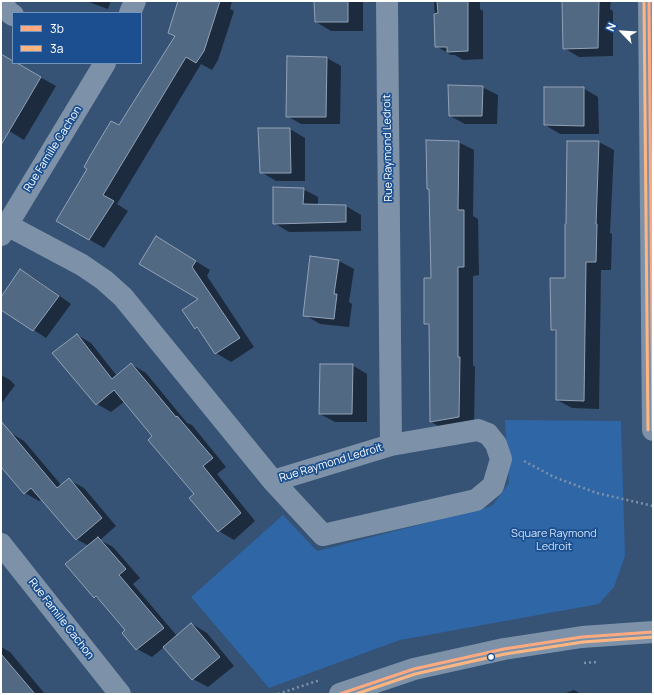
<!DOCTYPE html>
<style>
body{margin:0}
#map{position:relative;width:654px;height:695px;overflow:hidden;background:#365274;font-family:Manrope,sans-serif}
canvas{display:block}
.frame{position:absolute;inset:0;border:2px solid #fff;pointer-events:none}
.legend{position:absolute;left:12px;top:12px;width:130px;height:52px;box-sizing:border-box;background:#1b4f8f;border:1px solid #7695bc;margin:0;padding:5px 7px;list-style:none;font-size:12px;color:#fff}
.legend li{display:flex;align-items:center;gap:8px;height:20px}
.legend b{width:20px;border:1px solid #7695bc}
.north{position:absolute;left:602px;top:12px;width:40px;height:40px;-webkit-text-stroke:3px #1b4f8f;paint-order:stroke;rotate:295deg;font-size:11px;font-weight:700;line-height:16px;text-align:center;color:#fff}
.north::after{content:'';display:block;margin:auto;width:14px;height:18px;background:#fff;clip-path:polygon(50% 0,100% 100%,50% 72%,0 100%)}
</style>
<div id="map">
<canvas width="654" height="695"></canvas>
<div class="frame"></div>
<ul class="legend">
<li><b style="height:5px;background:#ffa980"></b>3b</li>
<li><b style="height:5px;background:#ffb580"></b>3a</li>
</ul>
<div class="north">N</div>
</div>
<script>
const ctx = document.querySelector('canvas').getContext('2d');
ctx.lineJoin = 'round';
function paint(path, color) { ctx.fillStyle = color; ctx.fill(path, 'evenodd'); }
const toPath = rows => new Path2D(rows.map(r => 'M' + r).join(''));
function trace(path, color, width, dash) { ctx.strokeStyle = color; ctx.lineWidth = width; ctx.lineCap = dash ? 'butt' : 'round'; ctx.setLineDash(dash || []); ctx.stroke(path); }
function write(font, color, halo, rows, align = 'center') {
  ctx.font = font + ' Manrope,sans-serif'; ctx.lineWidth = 3.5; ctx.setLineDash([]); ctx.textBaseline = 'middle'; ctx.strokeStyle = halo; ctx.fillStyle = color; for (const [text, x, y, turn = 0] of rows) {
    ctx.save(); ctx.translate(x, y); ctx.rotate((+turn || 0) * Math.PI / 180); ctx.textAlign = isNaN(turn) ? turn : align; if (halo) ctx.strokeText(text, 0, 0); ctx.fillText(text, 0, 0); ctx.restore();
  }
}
paint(toPath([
 [505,420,621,421,625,556,614,587,599,604,400,640,269,688,191,597,283,515,317,551,492,506,509,483]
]), '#2f66a5');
paint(toPath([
 [86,1,111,1,108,9],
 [179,1,232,1,230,9,234,11,218,60,212,70,201,64,117,204,128,211,104,248,57,221,119,126,176,36],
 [315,1,363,1,363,31,331,31,316,22],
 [434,1,480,1,480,9,483,11,483,59,463,60,455,55,451,55,436,46],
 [570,1,611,1,610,9,613,11,613,56,579,57,564,48],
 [327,58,341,66,340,124,301,124,287,116],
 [13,62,13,63,15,63,56,86,24,140,1,126,1,68],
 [482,87,498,95,497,124,465,124,450,116],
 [583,88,598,97,599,134,560,134,545,125],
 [290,129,305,138,305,181,276,181,261,172],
 [458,142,474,150,473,216,478,219,479,275,473,276,473,365,475,367,474,425,446,430,431,422,430,326,425,323,432,279,430,190,428,189],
 [599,142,614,150,610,233,612,234,611,270,601,270,599,409,572,408,557,400,557,332,552,330,566,279],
 [303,189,318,197,318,206,346,206,361,215,361,231,289,232,274,223],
 [171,246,210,270,207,276,254,347,231,362,216,353,201,331,196,328,200,299],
 [339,261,354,269,349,302,352,304,349,327,320,324,305,315],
 [20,270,33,277,71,304,46,338,1,308,1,299],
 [77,335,91,343,117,376,131,364,146,373,187,423,192,425,226,467,217,474,255,521,234,540,219,531,190,498,196,494,154,436,124,402,111,412,97,404],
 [352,365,367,374,367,422,335,422,320,414],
 [1,375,10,380,15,385,1,404],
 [1,423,9,432,24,441,62,486,69,480,84,488,116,526,100,540,113,547,140,578,133,584,177,636,192,624,207,633,234,666,208,687,193,679,164,647,152,657,137,649,126,630,100,600,95,597,89,546,76,539,42,500,39,501,25,493,8,473,1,469],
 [1,647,10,652,45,694,1,694],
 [574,690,581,694,563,694]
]), '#0007');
const building = toPath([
 [178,1,220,1,204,51,196,63,186,57,103,195,114,201,89,240,56,221,87,169,84,167,90,156,111,121,119,125,175,36,168,33,178,1],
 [314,1,348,1,348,22,315,22,314,1],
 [437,1,468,1,468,51,447,52,447,47,435,47,434,14,438,13,437,1],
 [562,1,599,1,598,48,563,49,562,1],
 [1,54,13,61,13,63,17,63,41,77,1,145,1,54],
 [287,56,327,57,326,117,286,117,287,56],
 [448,85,483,86,482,116,449,116,448,85],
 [544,87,584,87,584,126,544,125,544,87],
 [258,128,290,128,291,173,260,173,258,128],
 [426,140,459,141,458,210,464,210,464,267,458,267,458,357,460,357,459,417,430,422,429,324,424,324,424,278,431,278,429,189,427,189,426,140],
 [567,141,599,141,596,224,597,224,596,262,586,262,584,401,556,400,556,330,551,330,550,278,565,278,565,224,566,224,567,141],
 [273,187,304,188,303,204,346,205,346,222,273,224,273,187],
 [156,236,196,261,192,267,240,338,215,354,197,327,195,329,182,310,198,299,139,264,156,236],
 [310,256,339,260,334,294,337,294,334,319,303,316,310,256],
 [20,269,59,296,33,331,1,310,1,297,20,269],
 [77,334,112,379,131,363,176,417,177,416,213,458,203,466,241,513,218,532,189,498,194,494,148,440,152,436,114,390,96,405,52,353,77,334],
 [320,364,353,364,352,414,319,414,320,364],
 [1,421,57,488,69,478,102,518,76,540,31,488,24,494,1,467,1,421],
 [98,537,126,569,119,575,164,628,136,650,122,633,125,630,96,596,94,598,65,564,98,537],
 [191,623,220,657,192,680,163,647,191,623],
 [1,654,35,694,1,694,1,654]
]);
paint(building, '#526984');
trace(building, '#92a2b6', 1);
trace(toPath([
 [524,461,554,477,597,493,653,506],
 [584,663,596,662],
 [278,694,320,680]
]), '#7d92a8', 2.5, [2, 3]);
trace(toPath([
 [649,1,653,430],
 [1,3,10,13,13,15],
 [130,13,135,1],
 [7,225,82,265,104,280,123,297,273,481,391,445,387,1],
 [1,235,105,63],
 [273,481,323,535,476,500,493,486,501,459,496,444,488,434,478,430,391,445],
 [1,544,120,694],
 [340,694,414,669,504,649,582,637,653,632]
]), '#7d92a8', 22);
trace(toPath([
 [649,1,653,430],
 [340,694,414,669,504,649,582,637,653,632]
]), '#ffa980', 3);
trace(toPath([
 [644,1,648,430],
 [356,694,415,674,505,654,583,642,653,637]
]), '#ffb580', 3);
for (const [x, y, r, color] of [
 [491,657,3.5,"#fff"]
]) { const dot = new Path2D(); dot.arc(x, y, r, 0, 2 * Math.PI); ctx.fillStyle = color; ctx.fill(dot); trace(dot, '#1b4f8f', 1.5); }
write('11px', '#fff', '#1b4f8f', [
 ["Rue Raymond Ledroit",388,148,-91],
 ["Rue Famille Cachon",53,149,-58],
 ["Rue Raymond Ledroit",331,463,-17],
 ["Rue Famille Cachon",61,619,52]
]);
write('11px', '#cfe3fa', '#1b4f8f', [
 ["Square Raymond",554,534],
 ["Ledroit",554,547]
]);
</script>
